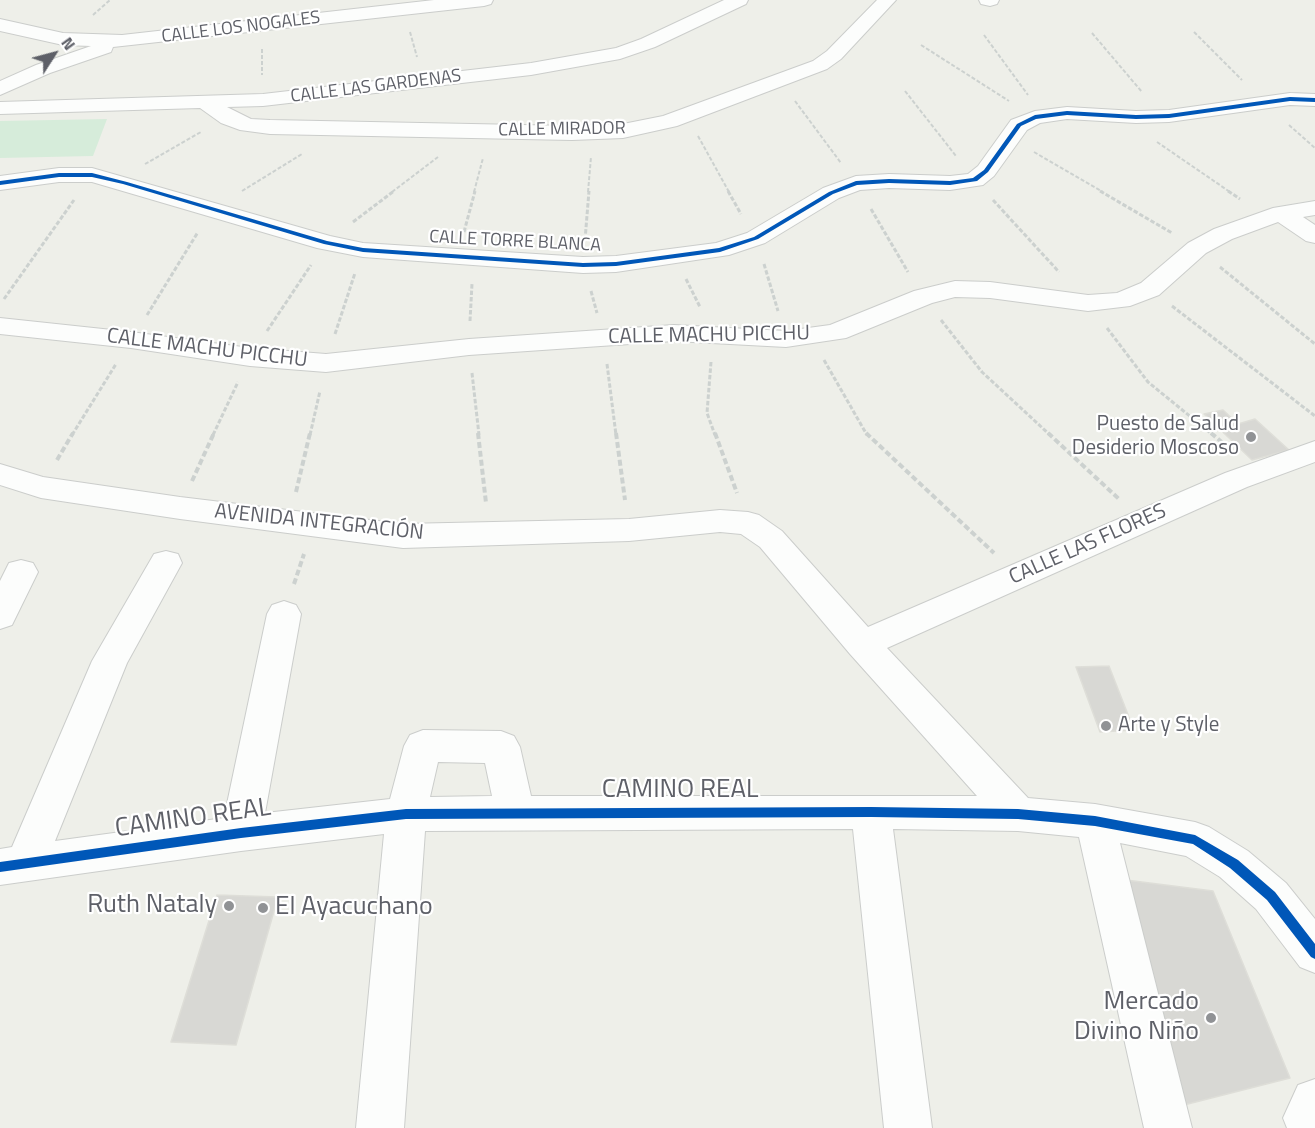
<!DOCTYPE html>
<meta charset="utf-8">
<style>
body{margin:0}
#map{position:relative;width:1315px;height:1128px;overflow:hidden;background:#eeefe9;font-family:"Titillium Web",sans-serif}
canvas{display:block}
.north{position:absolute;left:24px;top:24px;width:60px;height:60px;-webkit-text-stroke:4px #fff;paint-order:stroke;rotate:54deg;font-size:16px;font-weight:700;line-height:24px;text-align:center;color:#5e6068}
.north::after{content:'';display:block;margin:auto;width:21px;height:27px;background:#5e6068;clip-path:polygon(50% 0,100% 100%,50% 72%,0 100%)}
</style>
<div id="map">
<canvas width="1315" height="1128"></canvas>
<div class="north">N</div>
</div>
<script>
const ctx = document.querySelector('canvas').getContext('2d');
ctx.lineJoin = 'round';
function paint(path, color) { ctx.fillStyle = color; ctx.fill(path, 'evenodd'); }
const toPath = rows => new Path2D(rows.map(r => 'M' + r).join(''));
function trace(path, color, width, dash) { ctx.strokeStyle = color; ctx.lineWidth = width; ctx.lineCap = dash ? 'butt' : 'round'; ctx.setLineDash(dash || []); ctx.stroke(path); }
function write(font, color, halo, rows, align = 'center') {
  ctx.font = font + ' "Titillium Web",sans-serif'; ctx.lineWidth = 4.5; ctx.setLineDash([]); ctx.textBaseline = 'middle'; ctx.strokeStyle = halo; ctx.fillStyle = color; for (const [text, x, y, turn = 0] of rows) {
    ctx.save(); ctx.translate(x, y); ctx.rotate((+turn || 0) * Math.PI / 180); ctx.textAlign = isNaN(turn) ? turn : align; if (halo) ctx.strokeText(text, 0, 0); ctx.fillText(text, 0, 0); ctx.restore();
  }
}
paint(toPath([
 [107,119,93,156,0,158,0,121]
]), '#d6ecda');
const building = toPath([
 [1223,410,1238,424,1255,419,1289,450,1252,460,1204,414,1223,410],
 [1109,666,1134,730,1100,732,1076,667,1109,666],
 [1126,880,1213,891,1290,1078,1180,1106,1126,880],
 [217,895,278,897,236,1045,171,1042,217,895]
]);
paint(building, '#d8d8d4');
trace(building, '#deded8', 1.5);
const minor = toPath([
 [434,0,493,0,491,4,484,6,113,47,111,52,50,73,0,95,0,81,36,65,91,46,63,45,0,31,0,19,63,33,122,35,434,0],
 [724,0,748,0,746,4,655,47,620,59,531,75,263,106,227,107,251,119,270,120,572,126,623,124,663,116,813,61,827,51,877,0,896,0,841,59,827,69,677,126,623,138,572,140,270,134,240,130,221,123,200,108,0,114,0,102,263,94,531,63,616,48,641,39,724,0],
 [979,0,999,0,997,4,990,6,981,4,979,0],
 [1290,93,1315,94,1315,106,1290,105,1169,122,1136,123,1067,119,1040,123,1027,130,994,176,983,185,950,190,889,188,860,190,839,198,765,243,729,255,616,272,583,273,363,257,317,248,92,182,59,182,0,190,0,176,59,168,92,168,330,236,363,243,583,257,616,256,716,243,747,233,823,188,856,176,889,174,950,176,968,174,978,166,1011,120,1035,111,1067,107,1136,111,1169,110,1290,93],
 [1315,201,1315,215,1303,217,1315,225,1315,243,1306,241,1278,222,1232,239,1206,253,1159,295,1130,306,1088,311,990,298,955,297,932,303,846,338,786,347,674,341,469,355,326,372,250,366,131,348,0,334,0,318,131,332,250,348,326,354,469,339,674,325,786,331,830,325,914,291,955,281,990,282,1088,295,1117,293,1141,283,1188,243,1214,229,1273,208,1315,201],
 [1315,441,1315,462,1247,487,887,648,1028,798,1095,804,1195,822,1209,827,1248,851,1286,883,1315,919,1315,973,1300,967,1256,909,1220,877,1186,856,1120,843,1192,1128,1144,1128,1079,837,1018,831,893,829,932,1128,884,1128,853,829,425,831,404,1128,356,1128,384,834,241,851,0,885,0,849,12,847,92,661,154,554,166,551,178,554,182,563,127,663,55,841,224,818,267,614,272,605,284,601,296,605,301,614,265,813,390,799,404,746,410,735,423,730,501,731,514,736,520,747,531,796,977,796,850,654,760,547,741,534,720,532,629,541,403,548,180,519,41,498,0,485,0,464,43,477,180,497,403,524,629,519,720,510,748,512,759,515,782,531,868,627,1225,473,1315,441],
 [438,762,485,763,492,796,430,797,438,762],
 [21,560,33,563,38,572,12,625,0,629,0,581,9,563,21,560],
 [1315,1079,1315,1128,1287,1128,1283,1118,1298,1085,1315,1079]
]);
trace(minor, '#cbcdcb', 2);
trace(toPath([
 [93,15,110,0],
 [410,32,417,57],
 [1194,32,1242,80],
 [1092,33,1142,92],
 [984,35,1028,95],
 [921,45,1009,101],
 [262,49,262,75],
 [905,91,956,156],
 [795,101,841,163],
 [1289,125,1315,148],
 [698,136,729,192],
 [1157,142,1230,192],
 [1034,152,1103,192],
 [145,164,201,132],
 [242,191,302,154],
 [392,192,438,157],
 [474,192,483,158],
 [588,192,591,157]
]), '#ccd1cf', 2, [4, 2]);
trace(toPath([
 [728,191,741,214],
 [1100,191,1172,233],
 [1228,191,1240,199],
 [993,200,1059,272],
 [871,209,908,272],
 [353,222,394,191],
 [464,232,475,191],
 [585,240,589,191],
 [764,264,778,311],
 [1220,267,1315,344],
 [686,279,700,307],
 [591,291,597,313],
 [4,299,74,200],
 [1172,306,1315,416],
 [147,315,198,232],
 [941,320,982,372,1050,435],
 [470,321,472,284],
 [1107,328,1148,382,1213,435],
 [267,331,311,265],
 [335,334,355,273],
 [824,360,867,435],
 [711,362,707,413,715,435],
 [607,364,616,435],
 [472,373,479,435],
 [72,435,116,364],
 [213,435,238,382],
 [310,435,320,391]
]), '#ccd1cf', 3, [4.5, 2]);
trace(toPath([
 [478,433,486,503],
 [616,433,625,500],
 [715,433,737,493],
 [866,433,994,553],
 [1048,433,1120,500],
 [1211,433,1231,450],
 [57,460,73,433],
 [192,481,214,433],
 [296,492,310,433],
 [294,584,304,554]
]), '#ccd1cf', 4, [6, 3]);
paint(minor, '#fcfdfc');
paint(toPath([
 [1290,97,1315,98,1315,102,1290,101,1169,118,1136,119,1067,115,1036,119,1021,126,988,172,977,181,950,185,889,183,857,185,833,194,758,239,720,252,616,266,583,267,363,252,324,244,123,184,92,177,59,177,0,185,0,181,59,173,92,173,127,182,327,241,363,248,583,263,616,262,719,248,754,237,829,192,856,181,889,179,950,181,973,178,984,170,1017,124,1035,115,1067,111,1136,115,1169,114,1290,97],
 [871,807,1018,809,1095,816,1195,835,1238,860,1275,892,1315,944,1315,959,1311,957,1267,900,1230,868,1193,844,1095,826,1018,819,871,817,406,819,241,838,0,872,0,862,241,828,406,809,871,807]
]), '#0057b8');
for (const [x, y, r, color] of [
 [1251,437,6,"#909295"],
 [1106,726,6,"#909295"],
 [229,906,6,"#909295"],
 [263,908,6,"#909295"],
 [1211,1018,6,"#909295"]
]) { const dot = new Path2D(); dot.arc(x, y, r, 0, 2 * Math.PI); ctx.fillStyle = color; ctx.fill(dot); trace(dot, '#fff', 2); }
write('18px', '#5e6068', '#fff', [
 ["CALLE LOS NOGALES",241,28,-7],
 ["CALLE LAS GARDENAS",376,87,-7],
 ["CALLE MIRADOR",562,130,-1],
 ["CALLE TORRE BLANCA",515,242,3]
]);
write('21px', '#5e6068', '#fff', [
 ["CALLE MACHU PICCHU",709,336,-1],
 ["CALLE MACHU PICCHU",207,349,7],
 ["AVENIDA INTEGRACIÓN",319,523,6],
 ["CALLE LAS FLORES",1088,545,-24]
]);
write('21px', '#5e6068', '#fff', [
 ["Puesto de Salud",1239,425],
 ["Desiderio Moscoso",1239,449],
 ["Arte y Style",1118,726,"left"]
], 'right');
write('26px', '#5e6068', '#fff', [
 ["CAMINO REAL",680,791],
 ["CAMINO REAL",193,819,-8]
]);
write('26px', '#5e6068', '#fff', [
 ["Ruth Nataly",217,906],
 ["El Ayacuchano",275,908,"left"],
 ["Mercado",1199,1003],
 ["Divino Niño",1199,1033]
], 'right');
</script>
